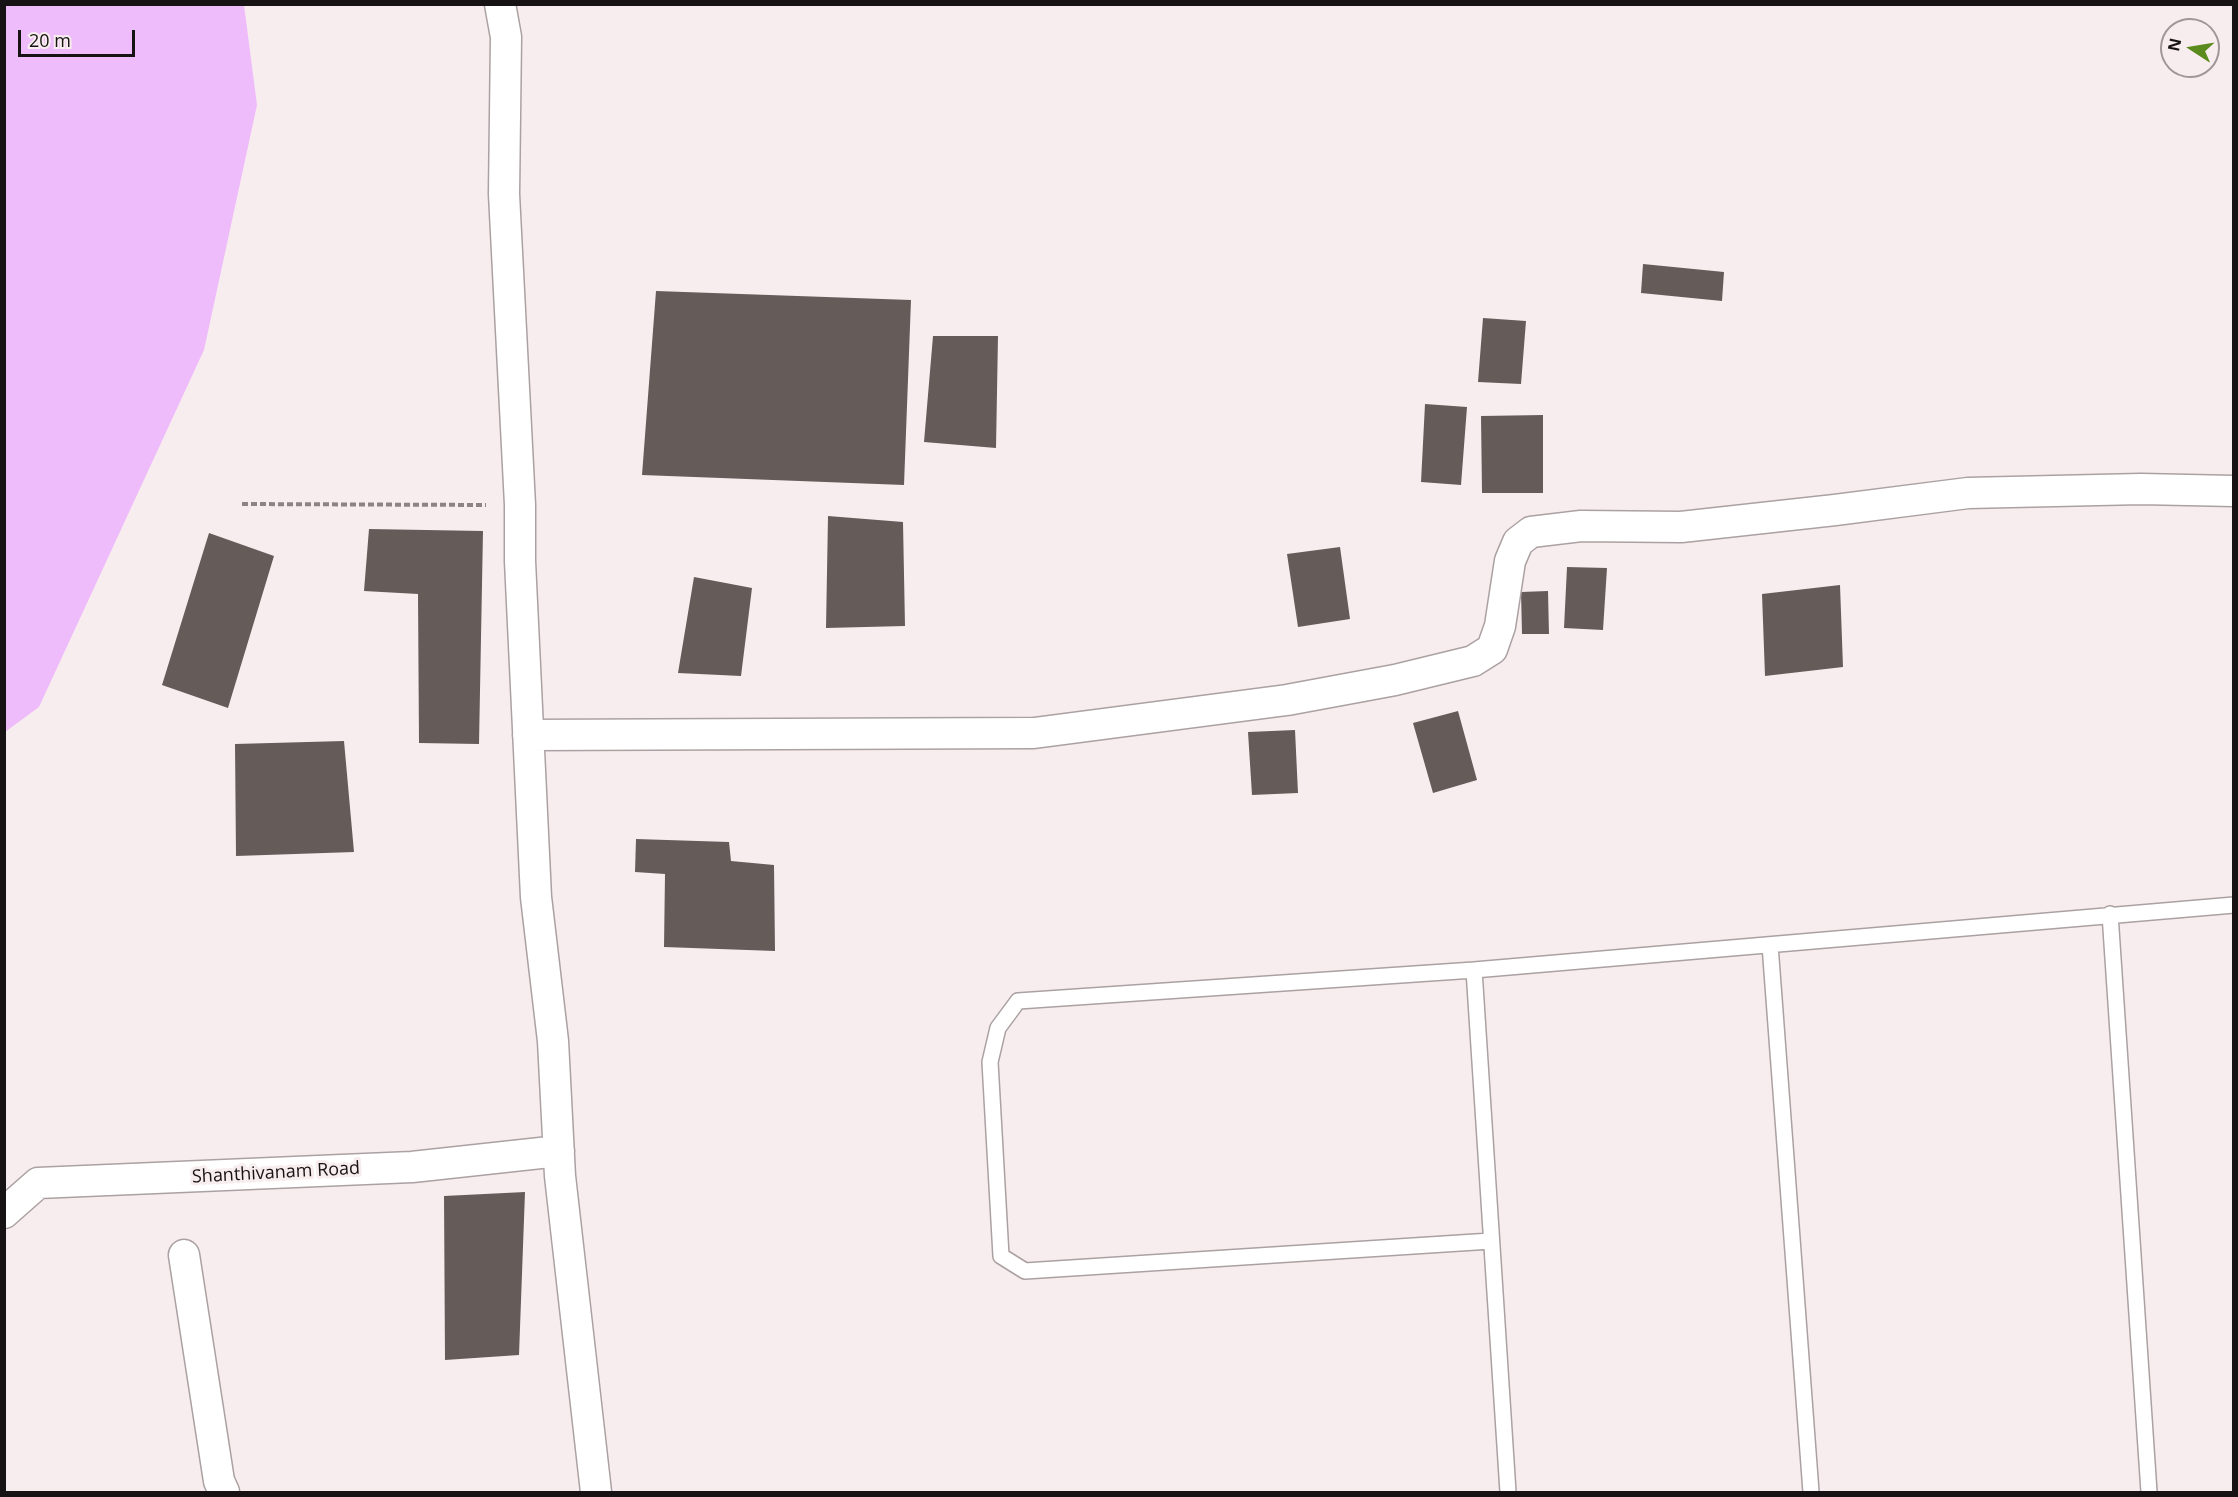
<!DOCTYPE html>
<style>
body{margin:0}
#map{position:relative;width:2238px;height:1497px;overflow:hidden;background:#f8edee;font-family:"Open Sans",sans-serif}
canvas{display:block}
.frame{position:absolute;inset:0;border:6px solid #171314;pointer-events:none}
.north{position:absolute;left:2160px;top:18px;width:60px;height:60px;box-sizing:border-box;background:#f8edee;border:2px solid #9e9697;border-radius:50%;rotate:282deg;font-size:16px;font-weight:700;line-height:24px;text-align:center;color:#171314}
.north::after{content:'';display:block;margin:auto;width:21px;height:27px;background:#5b8b1e;clip-path:polygon(50% 0,100% 100%,50% 72%,0 100%)}
.scale{position:absolute;left:18px;top:30px;width:117px;height:27px;box-sizing:border-box;border:3px solid #171314;border-top:0;padding-left:8px;font-size:18px;line-height:21px;white-space:nowrap;color:#171314;-webkit-text-stroke:4px #f8edee;paint-order:stroke}
</style>
<div id="map">
<canvas width="2238" height="1497"></canvas>
<div class="frame"></div>
<div class="north">N</div>
<div class="scale">20 m</div>
</div>
<script>
const ctx = document.querySelector('canvas').getContext('2d');
ctx.lineJoin = 'round';
function paint(path, color) { ctx.fillStyle = color; ctx.fill(path, 'evenodd'); }
const toPath = rows => new Path2D(rows.map(r => 'M' + r).join(''));
function trace(path, color, width, dash) { ctx.strokeStyle = color; ctx.lineWidth = width; ctx.lineCap = dash ? 'butt' : 'round'; ctx.setLineDash(dash || []); ctx.stroke(path); }
function write(font, color, halo, rows, align = 'center') {
  ctx.font = font + ' "Open Sans",sans-serif'; ctx.lineWidth = 6; ctx.setLineDash([]); ctx.textBaseline = 'middle'; ctx.strokeStyle = halo; ctx.fillStyle = color; for (const [text, x, y, turn = 0] of rows) {
    ctx.save(); ctx.translate(x, y); ctx.rotate((+turn || 0) * Math.PI / 180); ctx.textAlign = isNaN(turn) ? turn : align; if (halo) ctx.strokeText(text, 0, 0); ctx.fillText(text, 0, 0); ctx.restore();
  }
}
paint(toPath([
 [5,4,244,5,257,105,204,350,39,707,5,732]
]), '#efbcfb');
paint(toPath([
 [1643,264,1724,272,1722,301,1641,293],
 [656,291,911,300,904,485,642,475],
 [1483,318,1526,321,1521,384,1478,382],
 [933,336,998,336,996,448,924,442],
 [1425,404,1467,407,1461,485,1421,482],
 [1543,415,1543,493,1482,493,1481,416],
 [828,516,903,522,905,626,826,628],
 [369,529,483,531,479,744,419,743,418,594,364,591],
 [209,533,274,556,228,708,162,685],
 [1340,547,1350,619,1298,627,1287,554],
 [1567,567,1607,568,1603,630,1564,628],
 [694,577,752,588,741,676,678,673],
 [1840,585,1843,667,1765,676,1762,594],
 [1548,591,1549,634,1522,634,1521,592],
 [1458,711,1477,780,1433,793,1413,723],
 [1295,730,1298,793,1252,795,1248,732],
 [344,741,354,852,236,856,235,744],
 [636,839,729,842,731,861,774,865,775,951,664,947,665,874,635,872],
 [525,1192,519,1355,445,1360,444,1196]
]), '#655c5a');
const service = toPath([
 [2110,914,2149,1492],
 [1770,945,1811,1492],
 [1474,970,1018,1001,998,1028,990,1062,1001,1256,1025,1271,1491,1241],
 [1508,1492,1474,970,2234,905]
]);
const minor = toPath([
 [500,4,506,37,504,194,520,505,520,561,536,897,553,1041,560,1176,596,1492],
 [528,735,1034,733,1287,700,1395,680,1473,661,1492,649,1500,626,1510,561,1518,542,1531,532,1581,526,1681,527,1835,510,1968,493,2141,489,2234,491],
 [4,1213,38,1183,412,1167,559,1151],
 [184,1255,219,1481,224,1492]
]);
trace(service, '#aba1a2', 18);
trace(minor, '#aba1a2', 33);
trace(toPath([
 [242,504,486,505]
]), '#8b8384', 4, [6, 3]);
trace(service, '#fff', 15);
trace(minor, '#fff', 30);
write('18px', '#171314', '#f8edee', [
 ["Shanthivanam Road",276,1173,-3]
]);
</script>
